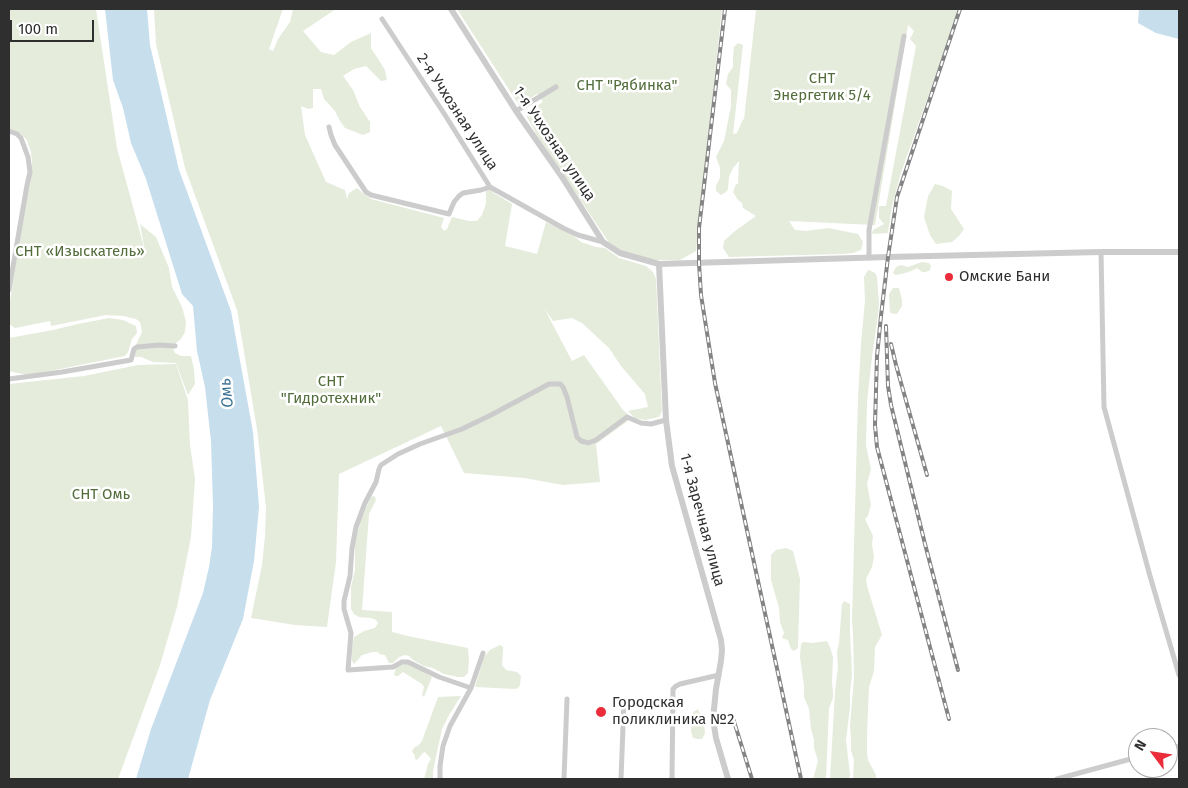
<!DOCTYPE html>
<meta charset="utf-8">
<style>
body{margin:0}
#map{position:relative;width:1188px;height:788px;overflow:hidden;background:#fff;font-family:"Fira Sans",sans-serif}
canvas{display:block}
.frame{position:absolute;inset:0;border:10px solid #2f2f2f;pointer-events:none}
.north{position:absolute;left:1128px;top:728px;width:50px;height:50px;box-sizing:border-box;background:#fff;border:1px solid #acacac;border-radius:50%;rotate:301deg;font-size:14px;font-weight:700;line-height:20px;text-align:center;color:#2f2f2f}
.north::after{content:'';display:block;margin:auto;width:18px;height:22px;background:#eb2c3a;clip-path:polygon(50% 0,100% 100%,50% 72%,0 100%)}
.scale{position:absolute;left:10px;top:20px;width:84px;height:22px;box-sizing:border-box;border:2px solid #2f2f2f;border-top:0;padding-left:6px;font-size:15px;line-height:18px;white-space:nowrap;color:#2f2f2f;-webkit-text-stroke:4px #fff;paint-order:stroke}
</style>
<div id="map">
<canvas width="1188" height="788"></canvas>
<div class="frame"></div>
<div class="north">N</div>
<div class="scale">100 m</div>
</div>
<script>
const ctx = document.querySelector('canvas').getContext('2d');
ctx.lineJoin = 'round';
function paint(path, color) { ctx.fillStyle = color; ctx.fill(path, 'evenodd'); }
const toPath = rows => new Path2D(rows.map(r => 'M' + r).join(''));
function trace(path, color, width, dash) { ctx.strokeStyle = color; ctx.lineWidth = width; ctx.lineCap = dash ? 'butt' : 'round'; ctx.setLineDash(dash || []); ctx.stroke(path); }
function write(font, color, halo, rows, align = 'center') {
  ctx.font = font + ' "Fira Sans",sans-serif'; ctx.lineWidth = 5; ctx.setLineDash([]); ctx.textBaseline = 'middle'; ctx.strokeStyle = halo; ctx.fillStyle = color; for (const [text, x, y, turn = 0] of rows) {
    ctx.save(); ctx.translate(x, y); ctx.rotate((+turn || 0) * Math.PI / 180); ctx.textAlign = isNaN(turn) ? turn : align; if (halo) ctx.strokeText(text, 0, 0); ctx.fillText(text, 0, 0); ctx.restore();
  }
}
paint(toPath([
 [9,9,96,9,117,148,145,251,140,224,156,237,169,268,172,287,182,307,186,322,185,332,181,339,175,344,173,349,175,353,181,356,191,356,194,369,195,384,188,395,176,363,153,362,141,357,135,357,136,345,142,332,140,322,136,319,123,316,106,315,51,326,50,321,15,328,9,324,9,308,32,162,31,152,27,140,21,134,9,129],
 [154,9,283,9,269,49,273,51,278,39,290,22,293,9,336,9,303,31,321,52,334,55,351,42,371,33,371,48,385,70,387,80,381,81,366,66,354,69,343,76,353,90,360,107,370,122,370,132,363,135,345,128,340,121,335,111,324,99,321,89,313,89,313,108,308,109,301,106,305,135,326,182,345,190,347,199,349,193,357,188,364,194,371,199,444,218,441,227,444,231,447,229,452,217,469,221,477,221,482,215,486,203,486,191,490,189,494,193,512,204,505,246,537,254,546,222,573,235,581,242,596,247,605,248,619,258,646,266,653,272,656,279,662,411,659,417,645,420,635,418,628,411,648,407,645,394,621,366,609,348,582,323,572,318,553,321,544,308,572,361,584,355,623,410,632,418,596,444,600,482,563,485,524,478,464,473,441,426,339,474,336,562,327,627,295,625,251,618,262,565,265,536,266,507,257,429,237,310,185,168,156,44],
 [457,9,722,9,696,251,680,260,652,260,626,253,610,244,538,137,527,117,527,112,543,102,537,94,519,105],
 [756,9,959,9,901,173,892,206,888,233,872,234,873,230,884,224,879,218,879,206,886,206,916,46,910,39,914,31,908,25,875,225,789,221,795,230,806,231,828,228,858,234,863,242,861,250,853,253,842,254,729,257,723,248,724,241,735,231,756,216,743,208,742,203,738,200,733,192,736,184,738,184,739,161,733,168,729,177,728,189,726,192,721,195,716,191,716,186,720,178,720,168,716,157,724,141,731,106,731,90,726,84,728,74,733,67,733,57,734,47,738,43,743,45,733,134,737,133,743,119,744,120],
 [935,184,943,186,952,191,951,209,964,229,959,236,952,242,936,244,930,235,924,217,928,196],
 [922,262,929,263,931,266,930,270,926,272,922,272,917,268,909,272,896,275,893,273,896,267,901,265,908,267],
 [868,270,869,270,875,273,877,277,879,304,878,315,872,357,867,402,866,445,871,469,867,484,871,505,868,516,865,519,873,536,872,544,874,557,872,567,866,579,867,586,882,635,875,647,874,671,869,687,867,734,867,753,868,760,876,775,876,779,853,779,854,760,851,750,851,739,850,725,854,678,853,633,852,621,858,398,861,343,865,301,864,277],
 [893,288,899,288,902,300,902,306,897,314,890,313,889,294],
 [109,318,123,320,136,326,137,333,132,339,128,352,125,356,35,374,22,374,9,371,9,338,53,330,78,324],
 [176,364,188,400,190,445,195,479,191,537,177,607,160,665,118,779,9,779,9,384,84,376,138,365],
 [374,496,376,499,375,502,369,514,362,610,392,612,392,632,412,637,468,648,469,660,468,673,464,677,458,677,444,674,433,668,424,666,413,660,409,656,405,655,399,657,393,663,389,663,385,655,379,654,378,652,373,652,362,655,354,664,352,661,352,649,354,637,364,631,375,628,378,623,376,620,371,618,359,617,354,614,351,609,351,587,355,570,355,541,361,520,371,497],
 [786,548,793,551,800,579,798,648,794,651,791,649,788,640,782,638,784,633,780,622,779,608,771,580,771,555,776,550],
 [844,601,850,604,850,632,852,674,850,693,850,707,846,740,850,775,849,779,830,779,835,691,838,667,837,652,839,643,842,604],
 [827,641,830,647,833,657,832,682,833,692,833,698,829,708,826,779,813,779,818,761,814,748,814,740,811,729,809,709,804,697,804,686,800,657,801,644,804,642,812,643],
 [500,645,503,647,503,650,502,665,506,670,517,672,521,676,520,685,518,688,515,689,475,687,484,657,490,650],
 [407,664,412,665,432,677,424,697,422,695,424,687,422,684,403,672,398,676,395,676,394,674,396,668,402,665],
 [461,696,449,715,442,729,433,771,433,779,424,779,428,764,431,759,425,752,423,753,417,760,415,759,415,756,412,751,415,747,418,746,422,741,438,697],
 [698,709,704,723,705,733,702,739,698,739,693,738,691,731,691,724,693,712]
]), '#e5ecdc');
paint(toPath([
 [105,9,147,9,150,45,179,170,231,311,253,432,259,507,254,561,243,619,210,700,188,779,136,779,151,729,203,593,209,567,212,547,213,506,211,441,205,387,197,351,193,306,182,294,146,179,131,143,123,108,113,80],
 [1139,9,1179,9,1179,39,1156,33,1138,23]
]), '#c7deed');
trace(toPath([
 [382,19,445,115,490,187,563,228,578,235,603,242],
 [516,111,556,87],
 [329,127,331,135,335,145,366,192,371,195,449,214,454,202,459,196,463,193,481,190,490,187],
 [9,131,17,134,21,138,28,157,30,172,27,185,9,290],
 [1101,252,1104,407,1150,576,1179,675],
 [869,258,869,230,904,36],
 [9,379,62,372,131,360,134,349,137,347,159,345,175,346],
 [471,688,439,677,408,662,402,662,393,667,348,670,351,633,344,609,344,601,350,576,352,548,356,527,365,503,376,482,379,469,381,465,398,454,420,444,462,429,491,415,549,384,560,384,563,387,567,397,577,437,581,441,585,442,588,443,596,440,627,417,641,423,651,424,666,420],
 [1168,749,1179,746],
 [440,779,440,766,443,746,450,726,471,688,483,653],
 [564,779,567,699],
 [621,779,624,701],
 [672,779,673,689,676,686,680,684,719,675],
 [1057,779,1138,757]
]), '#ccc', 5);
trace(toPath([
 [451,9,516,111,562,177,603,242,620,253,659,264,888,257,1101,252,1179,252],
 [659,264,666,420,672,466,721,640,722,650,721,661,716,689,713,719,716,738,728,779]
]), '#ccc', 6);
const rail = toPath([
 [725,9,699,228,699,263,701,295,715,383,801,779],
 [886,326,888,386,891,405,925,544,958,670],
 [891,344,896,365,927,475],
 [732,715,752,779],
 [949,719,877,447,875,425,877,356,881,316,888,257,897,197,960,9]
]);
trace(rail, '#848484', 4);
trace(rail, '#fff', 2, [5.5]);
for (const [x, y, r, color] of [
 [949,277,5,"#eb2c3a"],
 [601,712,6,"#eb2c3a"]
]) { const dot = new Path2D(); dot.arc(x, y, r, 0, 2 * Math.PI); ctx.fillStyle = color; ctx.fill(dot); trace(dot, '#fff', 2); }
write('15px', '#526c3a', '#fff', [
 ["СНТ",822,79],
 ["Энергетик 5/4",822,96],
 ["СНТ \"Рябинка\"",627,86],
 ["СНТ «Изыскатель»",80,252],
 ["СНТ",331,382],
 ["\"Гидротехник\"",331,399],
 ["СНТ Омь",101,495]
]);
write('15px', '#2f2f2f', '#fff', [
 ["2-я Учхозная улица",457,112,57],
 ["1-я Учхозная улица",554,144,56],
 ["1-я Заречная улица",702,520,75]
]);
write('15px', '#2f2f2f', '#fff', [
 ["Омские Бани",959,277],
 ["Городская",612,703],
 ["поликлиника №2",612,720]
], 'left');
write('italic 16px', '#3a7193', '#fff', [
 ["Омь",227,393,-96]
]);
</script>
